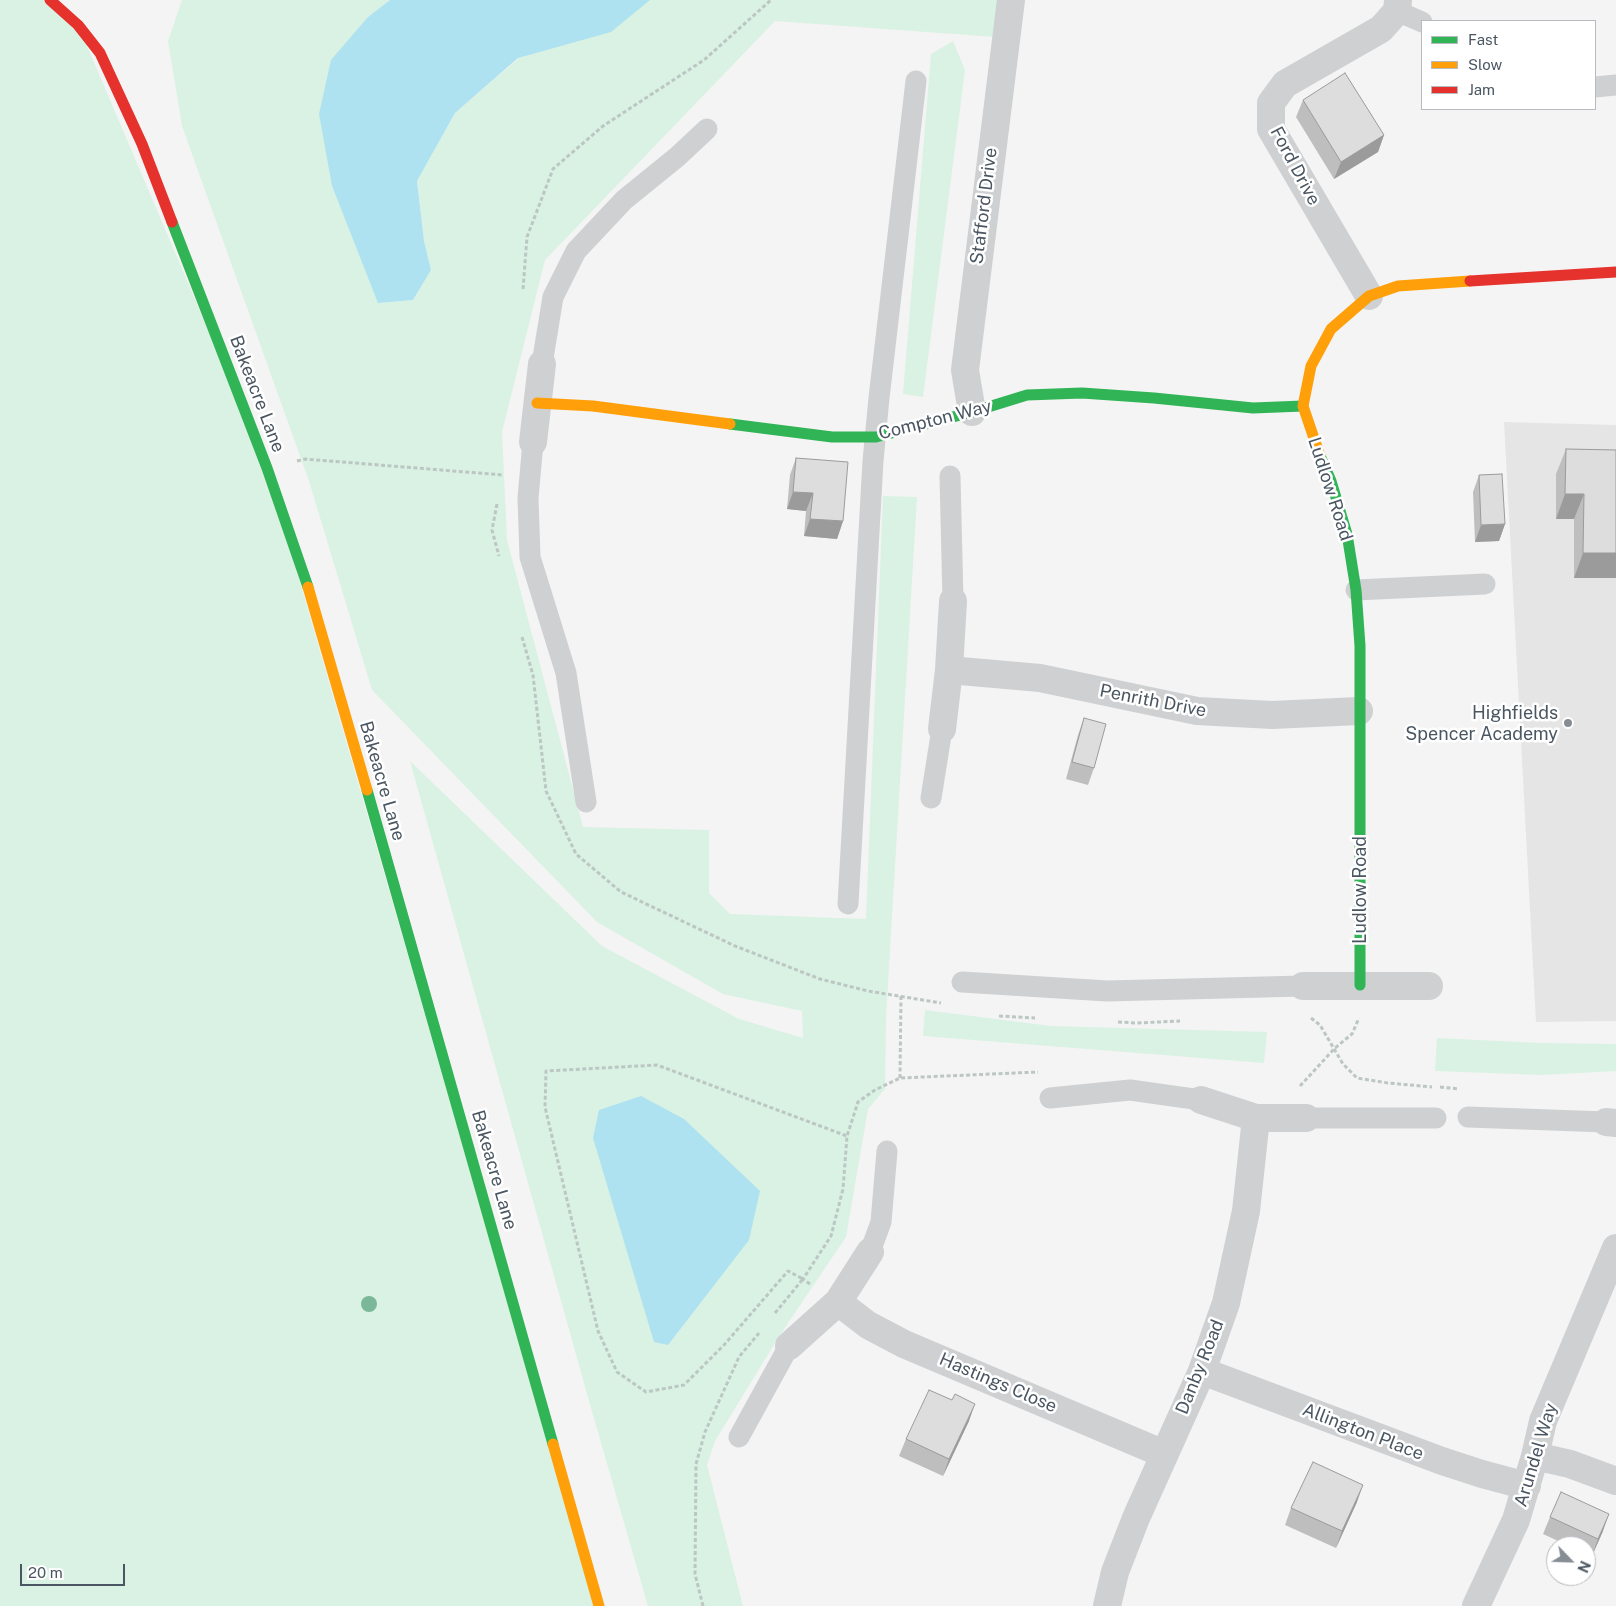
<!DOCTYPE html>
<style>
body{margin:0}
#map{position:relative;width:1616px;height:1606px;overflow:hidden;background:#f4f4f4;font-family:"Public Sans",sans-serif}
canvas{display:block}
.legend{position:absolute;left:1421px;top:20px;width:175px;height:90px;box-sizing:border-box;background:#fff;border:1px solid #b7bbc0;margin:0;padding:6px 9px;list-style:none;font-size:15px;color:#4a5661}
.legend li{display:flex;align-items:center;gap:10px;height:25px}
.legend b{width:25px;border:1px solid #b7bbc0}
.north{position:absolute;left:1546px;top:1536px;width:50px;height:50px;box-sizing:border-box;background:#fff;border:1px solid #b7bbc0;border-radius:50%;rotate:114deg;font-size:14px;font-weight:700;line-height:20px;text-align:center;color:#4a5661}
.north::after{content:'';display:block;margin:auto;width:18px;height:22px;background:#868d94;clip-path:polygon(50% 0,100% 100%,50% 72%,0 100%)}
.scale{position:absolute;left:20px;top:1564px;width:105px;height:22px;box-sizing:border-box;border:2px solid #4a5661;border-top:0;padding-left:6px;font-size:15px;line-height:18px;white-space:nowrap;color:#4a5661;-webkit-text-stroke:4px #fff;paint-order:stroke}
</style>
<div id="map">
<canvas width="1616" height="1606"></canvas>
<ul class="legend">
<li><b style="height:6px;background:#30b455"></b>Fast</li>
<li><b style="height:6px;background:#ff9f0a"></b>Slow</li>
<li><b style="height:6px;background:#e5322d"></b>Jam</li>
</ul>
<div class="north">N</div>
<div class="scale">20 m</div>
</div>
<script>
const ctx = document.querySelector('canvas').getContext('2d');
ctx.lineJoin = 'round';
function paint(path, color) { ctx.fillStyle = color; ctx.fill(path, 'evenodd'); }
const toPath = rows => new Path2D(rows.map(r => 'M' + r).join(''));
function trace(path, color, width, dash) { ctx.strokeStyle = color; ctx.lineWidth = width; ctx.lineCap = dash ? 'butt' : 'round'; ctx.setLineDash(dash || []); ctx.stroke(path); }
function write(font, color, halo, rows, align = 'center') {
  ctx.font = font + ' "Public Sans",sans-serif'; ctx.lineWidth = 5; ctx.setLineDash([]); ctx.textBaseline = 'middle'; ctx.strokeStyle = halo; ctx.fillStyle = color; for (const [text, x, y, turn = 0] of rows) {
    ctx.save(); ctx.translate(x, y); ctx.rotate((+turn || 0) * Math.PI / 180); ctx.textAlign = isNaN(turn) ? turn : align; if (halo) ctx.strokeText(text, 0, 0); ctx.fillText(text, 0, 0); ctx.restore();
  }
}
paint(toPath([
 [1504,422,1616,425,1616,1021,1536,1022]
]), '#e6e5e6');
paint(toPath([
 [0,0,50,0,78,25,267,468,596,1606,0,1606],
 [182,0,390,0,368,17,332,186,379,303,413,300,431,270,424,241,417,181,455,113,518,59,432,0,1001,0,995,37,775,21,545,260,502,432,507,540,583,827,709,830,709,893,730,914,866,919,883,496,917,497,886,1017,885,1089,868,1109,846,1237,780,1335,715,1441,707,1465,743,1606,648,1606,589,1401,410,761,602,946,739,1019,803,1038,802,1011,723,994,597,922,372,690,309,481,182,126,168,41],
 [953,41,965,70,923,397,903,394,931,54],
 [925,1010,1051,1026,1267,1032,1264,1063,923,1036],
 [1437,1038,1540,1043,1616,1044,1616,1071,1542,1075,1435,1071]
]), '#d9f2e3');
paint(toPath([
 [390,0,650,0,611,32,518,58,455,113,417,181,424,241,431,270,413,300,378,303,332,186,319,114,331,60,368,17],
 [641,1096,684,1119,760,1191,749,1240,668,1345,654,1342,593,1138,599,1110]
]), '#aee2f0');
trace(toPath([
 [523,289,527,237,553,169,603,126,704,60,771,0],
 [297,461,305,459,503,475],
 [497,504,492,530,499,556],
 [522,637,533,675,546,791,576,854,621,892,735,946,820,979,868,991,941,1003],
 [999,1016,1035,1018],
 [1311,1018,1320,1025,1343,1064,1357,1078,1388,1083,1432,1087],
 [1118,1022,1137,1023,1180,1021],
 [900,1078,901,996],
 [1300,1086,1335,1048,1352,1034,1359,1018],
 [1440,1087,1459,1089],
 [810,1284,803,1279,831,1236,843,1189,847,1136,858,1102,875,1090,900,1078,1038,1072],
 [775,1313,803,1279,788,1271,724,1345,684,1385,646,1392,617,1372,598,1331,545,1107,546,1071,657,1065,847,1136],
 [703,1606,695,1574,696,1464,705,1432,739,1357,759,1333]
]), '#bcc7c4', 3, [4, 2.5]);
trace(toPath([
 [1397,11,1422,22],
 [1595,87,1616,85],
 [542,364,553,297,576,251,624,200,677,157,707,129],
 [533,442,528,498,530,557,566,673,586,802],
 [950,476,953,601],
 [1356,590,1485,584],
 [931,798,942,729],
 [848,904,873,461,879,398,916,81],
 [962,982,1107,991,1303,986],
 [1050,1098,1130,1090,1201,1100],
 [1468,1117,1606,1122],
 [1306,1118,1436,1118],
 [870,1252,881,1222,887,1151],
 [739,1437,789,1346]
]), '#ced0d2', 21);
trace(toPath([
 [1369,296,1271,129,1271,103,1285,84,1381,29,1397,11,1398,0],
 [972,412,965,370,1011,0],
 [533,442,542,364],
 [949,670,1040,678,1197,711,1272,715,1359,711],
 [942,729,949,670,953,601],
 [1303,986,1429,986],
 [1201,1100,1256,1118,1306,1118],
 [1606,1122,1616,1123],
 [838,1302,868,1325,904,1344,1164,1454],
 [789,1346,838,1302,870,1252],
 [1202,1371,1442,1461,1482,1474,1527,1486],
 [1535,1456,1570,1464,1616,1481],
 [1107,1606,1115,1572,1136,1518,1202,1371,1226,1303,1246,1211,1256,1118],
 [1476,1606,1516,1520,1535,1456,1543,1421,1616,1248]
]), '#ced0d2', 28);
trace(toPath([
 [172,222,267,468,308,587],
 [730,424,832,437,876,437,972,412,1027,395,1082,393,1154,398,1253,408,1303,406],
 [1320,456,1331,481,1347,534,1356,590,1360,646,1360,985],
 [367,790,553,1444]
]), '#30b455', 11);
trace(toPath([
 [537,403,593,406,730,424],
 [1320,456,1303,406,1311,366,1331,329,1369,296,1398,286,1470,281],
 [308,587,367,790],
 [553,1444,599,1606]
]), '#ff9f0a', 11);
trace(toPath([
 [50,0,78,25,100,53,142,144,172,222],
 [1470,281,1616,272]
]), '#e5322d', 11);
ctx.fillStyle = '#7ab899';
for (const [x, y] of [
 [369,1304]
]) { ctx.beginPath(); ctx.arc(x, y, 8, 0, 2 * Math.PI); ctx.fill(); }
paint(toPath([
 [1303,100,1384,135,1378,152,1334,179,1296,117],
 [1566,449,1616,450,1616,578,1574,578,1574,519,1556,519,1556,474],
 [796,458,843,521,837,539,804,536,806,511,787,509,790,475],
 [1479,475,1505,524,1499,541,1475,542,1473,492],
 [1084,718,1094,768,1088,785,1066,779,1078,735],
 [969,1421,943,1476,899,1456,906,1439],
 [1357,1502,1336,1548,1285,1525,1291,1508],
 [1550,1517,1603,1531,1592,1556,1586,1554,1586,1546,1569,1546,1543,1534]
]), '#bebebf');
paint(toPath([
 [1384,135,1378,152,1334,179,1341,162],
 [793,492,813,493,806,511,787,509],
 [1565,494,1584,494,1574,519,1556,519],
 [810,519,843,521,837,539,804,536],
 [1505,524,1499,541,1475,542,1481,525],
 [1583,553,1616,553,1616,578,1574,578],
 [975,1404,969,1421,943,1476,949,1459],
 [1363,1485,1357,1502,1336,1548,1342,1531],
 [1609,1514,1603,1531,1592,1556,1598,1539]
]), '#9b9b9b');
const building = toPath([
 [1345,73,1384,135,1341,162,1303,100,1345,73],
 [1566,449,1616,450,1616,553,1583,553,1584,494,1565,494,1566,449],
 [796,458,848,462,843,521,810,519,813,493,793,492,796,458],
 [1502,474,1505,524,1481,525,1479,475,1502,474],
 [1084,718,1106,724,1094,768,1072,762,1084,718],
 [929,1390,952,1400,955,1394,975,1404,949,1459,906,1439,929,1390],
 [1313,1462,1363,1485,1342,1531,1291,1508,1313,1462],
 [1561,1492,1609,1514,1598,1539,1550,1517,1561,1492]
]);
paint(building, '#ddddde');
trace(building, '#9b9b9b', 1);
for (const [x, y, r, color] of [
 [1568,723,5,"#868d94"]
]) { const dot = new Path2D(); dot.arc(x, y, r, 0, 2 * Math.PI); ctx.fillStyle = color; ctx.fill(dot); trace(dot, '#fff', 2); }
write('18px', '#4a5661', '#fff', [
 ["Ford Drive",1295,166,62],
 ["Stafford Drive",984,206,-83],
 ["Bakeacre Lane",257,394,69],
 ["Compton Way",935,420,-14],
 ["Ludlow Road",1330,489,72],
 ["Penrith Drive",1153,701,11],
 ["Bakeacre Lane",382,781,74],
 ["Ludlow Road",1360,890,-90],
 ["Bakeacre Lane",494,1170,74],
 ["Danby Road",1200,1367,-68],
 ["Hastings Close",998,1383,23],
 ["Allington Place",1363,1432,21],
 ["Arundel Way",1536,1455,-73]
]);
write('18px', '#4a5661', '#fff', [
 ["Highfields",1558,713],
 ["Spencer Academy",1558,734]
], 'right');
</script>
